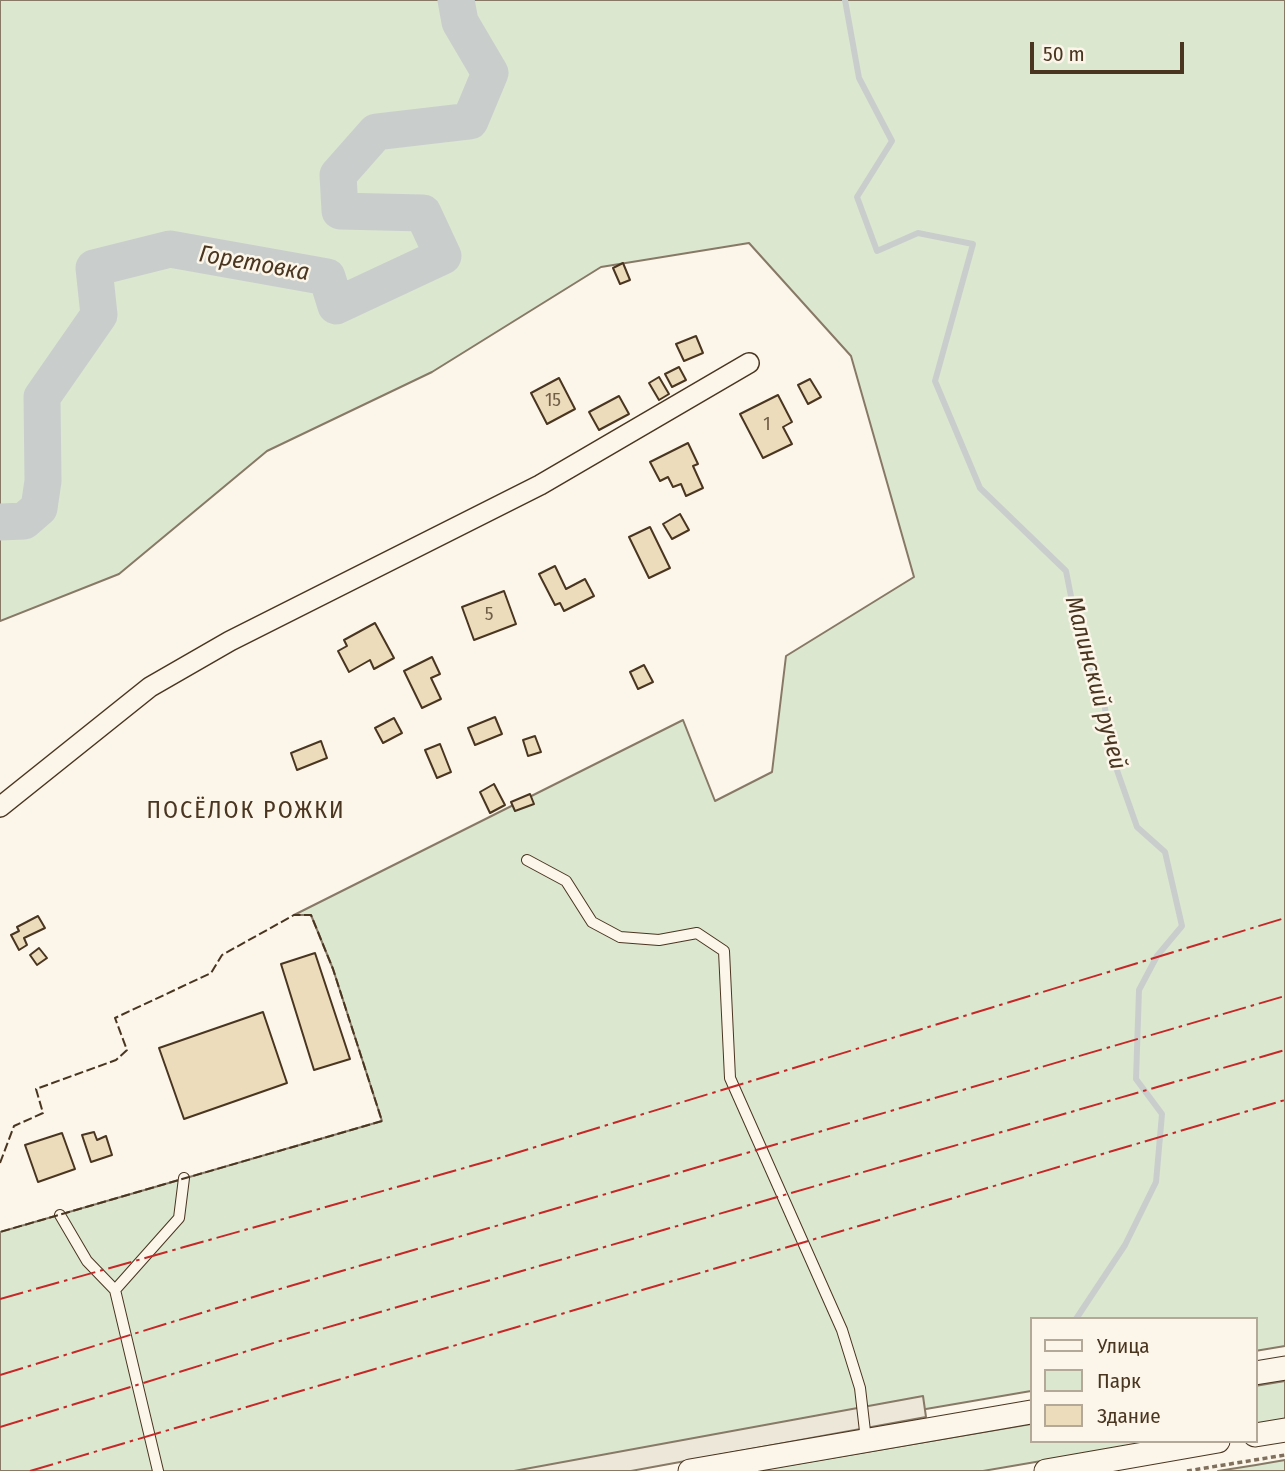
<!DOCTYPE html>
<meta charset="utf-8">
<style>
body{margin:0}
#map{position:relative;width:1285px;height:1471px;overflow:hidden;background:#fbf6e9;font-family:"Fira Sans Condensed",sans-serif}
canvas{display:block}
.legend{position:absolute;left:1030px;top:1317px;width:228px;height:126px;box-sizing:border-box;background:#fbf6e9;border:2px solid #b4a999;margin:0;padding:9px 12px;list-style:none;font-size:21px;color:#4a3520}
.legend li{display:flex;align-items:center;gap:14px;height:35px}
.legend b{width:35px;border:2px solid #b4a999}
.scale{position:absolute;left:1030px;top:42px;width:154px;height:32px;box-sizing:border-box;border:4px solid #4a3520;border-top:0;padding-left:9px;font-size:21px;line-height:24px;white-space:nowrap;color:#4a3520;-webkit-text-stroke:5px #fbf6e9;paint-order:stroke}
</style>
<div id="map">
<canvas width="1285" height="1471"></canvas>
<ul class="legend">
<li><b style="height:9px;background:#fbf6e9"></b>Улица</li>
<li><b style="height:19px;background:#dce7d0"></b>Парк</li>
<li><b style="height:19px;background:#ecdcbc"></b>Здание</li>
</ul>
<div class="scale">50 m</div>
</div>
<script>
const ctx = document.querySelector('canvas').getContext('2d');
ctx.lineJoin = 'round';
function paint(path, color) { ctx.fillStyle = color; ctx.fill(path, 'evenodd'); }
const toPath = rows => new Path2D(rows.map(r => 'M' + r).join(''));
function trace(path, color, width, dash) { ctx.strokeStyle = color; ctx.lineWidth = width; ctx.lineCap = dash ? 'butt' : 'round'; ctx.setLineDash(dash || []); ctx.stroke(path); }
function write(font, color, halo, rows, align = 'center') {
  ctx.font = font + ' "Fira Sans Condensed",sans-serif'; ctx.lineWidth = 5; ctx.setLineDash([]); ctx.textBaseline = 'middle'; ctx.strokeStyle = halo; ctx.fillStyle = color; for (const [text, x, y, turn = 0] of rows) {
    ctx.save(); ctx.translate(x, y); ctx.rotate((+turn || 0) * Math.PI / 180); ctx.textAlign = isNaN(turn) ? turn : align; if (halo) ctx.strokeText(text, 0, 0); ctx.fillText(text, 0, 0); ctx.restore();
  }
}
const green = toPath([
 [0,0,1285,0,1285,1346,1255,1351,1255,1319,1031,1319,1031,1391,564,1471,0,1471,0,1232,382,1121,333,969,311,915,294,915,683,720,715,801,772,772,786,656,914,577,851,356,749,243,601,267,432,372,267,451,119,574,0,621,0,0],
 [1285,1381,1285,1420,1255,1425,1255,1386,1285,1381],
 [1031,1424,1031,1441,1158,1441,983,1471,754,1471,1031,1424],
 [1285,1460,1285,1471,1218,1471,1256,1465,1285,1460]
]);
paint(green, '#dce7d0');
trace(green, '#887966', 2);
const parking = toPath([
 [923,1396,926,1417,631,1471,514,1471,923,1396]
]);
paint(parking, '#ede7d9');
trace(parking, '#887966', 2);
trace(toPath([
 [845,0,859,78,892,141,857,197,877,251,918,233,973,244,935,381,980,488,1066,571,1080,642,1104,702,1113,759,1137,827,1165,852,1182,926,1157,956,1139,990,1136,1079,1162,1114,1156,1182,1125,1245,1076,1319]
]), '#c9cecd', 6);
trace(toPath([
 [0,522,24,521,39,508,43,481,42,397,99,315,94,268,170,249,327,277,336,306,443,256,423,213,340,211,338,175,376,132,470,121,490,73,460,22,456,0]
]), '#c9cecd', 37);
const building = toPath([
 [623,263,630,280,620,284,613,268,623,263],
 [696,336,703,353,684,361,676,344,696,336],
 [679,367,686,380,672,387,665,374,679,367],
 [659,377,669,394,659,400,649,383,659,377],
 [559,378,575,409,547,424,531,393,559,378],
 [810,379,821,397,808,404,798,385,810,379],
 [778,395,792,422,783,427,792,444,763,458,740,414,778,395],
 [619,396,629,414,599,430,589,412,619,396],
 [688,443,698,464,693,466,703,488,686,496,681,484,673,487,668,477,660,481,650,462,688,443],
 [680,514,689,530,672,539,663,524,680,514],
 [650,527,670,568,649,578,629,537,650,527],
 [555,566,566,589,585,579,594,596,564,611,560,603,555,605,539,574,555,566],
 [504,591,516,624,474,640,462,607,504,591],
 [375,623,394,658,374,669,370,660,349,672,338,651,347,646,344,640,375,623],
 [432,657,440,674,431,678,441,699,422,708,404,671,432,657],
 [644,665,653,682,638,689,630,672,644,665],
 [495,717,502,734,475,745,468,728,495,717],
 [394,718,402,733,383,743,375,728,394,718],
 [535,736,541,752,528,756,523,740,535,736],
 [321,741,327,758,297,770,291,753,321,741],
 [440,744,451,772,437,778,425,750,440,744],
 [494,784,505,805,490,813,480,792,494,784],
 [530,794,534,804,515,811,511,802,530,794],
 [38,916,45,928,24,938,27,945,19,950,11,935,19,931,17,927,38,916],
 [39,948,47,958,37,965,30,955,39,948],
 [315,953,350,1059,314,1070,281,964,315,953],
 [263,1012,287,1083,184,1119,159,1048,263,1012],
 [94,1132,97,1140,106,1136,112,1155,91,1162,82,1135,94,1132],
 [62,1133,75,1169,38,1182,25,1145,62,1133]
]);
paint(building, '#ecdcbc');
trace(building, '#4a3520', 2);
const service = toPath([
 [527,860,566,881,592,922,620,937,659,940,697,933,724,951,730,1078,842,1330,860,1388,866,1440],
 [60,1215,87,1261,115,1290],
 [158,1471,115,1290,179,1218,184,1178]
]);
const minor = toPath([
 [0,807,150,687,230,641,540,485,749,363]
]);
const tertiary = toPath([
 [1255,1373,1285,1368],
 [1255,1435,1285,1430],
 [690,1471,1031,1412],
 [1046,1471,1218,1441]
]);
trace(service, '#4a3520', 12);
trace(minor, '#4a3520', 22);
trace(tertiary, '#4a3520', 25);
trace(toPath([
 [1187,1471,1285,1455]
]), '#7f6f5c', 3.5, [5, 3.5]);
trace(service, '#fbf6e9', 10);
trace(minor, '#fbf6e9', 19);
trace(tertiary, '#fbf6e9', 23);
trace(toPath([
 [0,1163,14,1126,43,1113,36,1089,116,1060,127,1050,115,1018,211,973,222,955,294,915,311,915,333,969,382,1121,0,1232]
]), '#4a3520', 2, [9, 3.5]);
trace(toPath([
 [0,1299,496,1159,1285,918],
 [0,1375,273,1291,1285,996],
 [0,1427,280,1341,1285,1050],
 [30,1471,1285,1100]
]), '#c62828', 2, [24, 5, 3.5, 5]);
write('19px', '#725f47', null, [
 ["15",553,401],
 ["1",767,425],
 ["5",489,615]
]);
write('italic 24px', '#4a3520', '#fbf6e9', [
 ["Горетовка",254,264,10],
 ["Малинский ручей",1095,683,75]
]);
ctx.letterSpacing = '2px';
write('24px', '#4a3520', '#fbf6e9', [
 ["ПОСЁЛОК РОЖКИ",246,811]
]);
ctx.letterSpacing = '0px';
</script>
